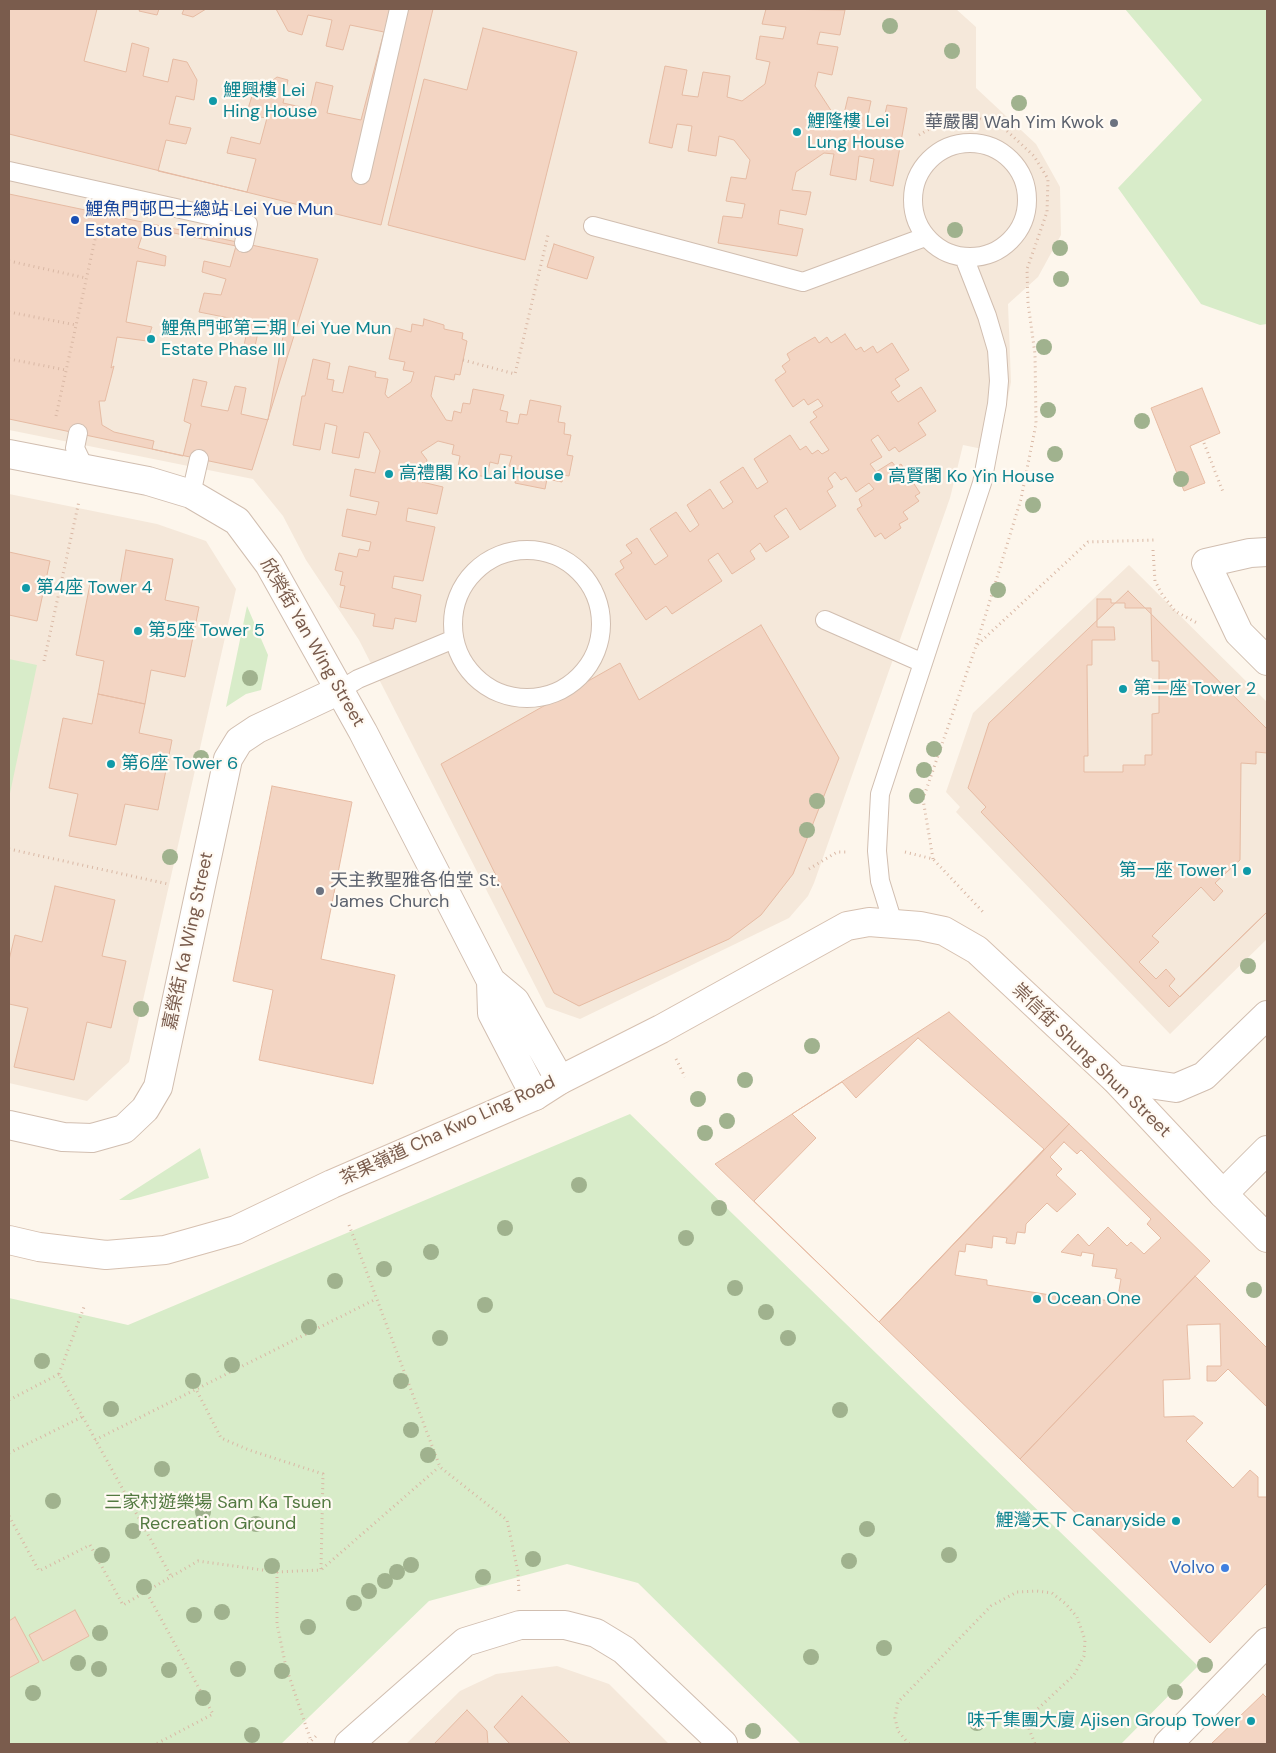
<!DOCTYPE html>
<meta charset="utf-8">
<style>
body{margin:0}
#map{position:relative;width:1276px;height:1753px;overflow:hidden;background:#fdf6ec;font-family:"DM Sans",sans-serif}
canvas{display:block}
.frame{position:absolute;inset:0;border:10px solid #7a5c4d;pointer-events:none}
</style>
<div id="map">
<canvas width="1276" height="1753"></canvas>
<div class="frame"></div>
</div>
<script>
const ctx = document.querySelector('canvas').getContext('2d');
ctx.lineJoin = 'round';
function paint(path, color) { ctx.fillStyle = color; ctx.fill(path, 'evenodd'); }
const toPath = rows => new Path2D(rows.map(r => 'M' + r).join(''));
function trace(path, color, width, dash) { ctx.strokeStyle = color; ctx.lineWidth = width; ctx.lineCap = dash ? 'butt' : 'round'; ctx.setLineDash(dash || []); ctx.stroke(path); }
function write(font, color, halo, rows, align = 'center') {
  ctx.font = font + ' "DM Sans","Noto Sans TC",sans-serif'; ctx.lineWidth = 4.5; ctx.setLineDash([]); ctx.textBaseline = 'middle'; ctx.strokeStyle = halo; ctx.fillStyle = color; for (const [text, x, y, turn = 0] of rows) {
    ctx.save(); ctx.translate(x, y); ctx.rotate((+turn || 0) * Math.PI / 180); ctx.textAlign = isNaN(turn) ? turn : align; if (halo) ctx.strokeText(text, 0, 0); ctx.fillText(text, 0, 0); ctx.restore();
  }
}
paint(toPath([
 [9,9,956,9,976,27,976,88,1036,144,1060,187,1061,235,1038,277,1008,304,1011,382,997,452,963,445,950,498,814,883,808,896,789,918,580,1019,546,1007,359,640,306,560,283,516,253,479,9,430],
 [9,494,157,524,206,541,236,589,129,1062,87,1101,9,1083],
 [1129,565,1267,702,1267,939,1170,1034,956,812,960,807,946,792,973,713],
 [557,1666,609,1684,669,1744,406,1744,460,1691,496,1674]
]), '#f5e8da');
paint(toPath([
 [1125,9,1267,9,1267,324,1260,325,1201,304,1118,188,1202,100],
 [247,606,268,655,261,690,246,694,226,707],
 [9,659,37,665,9,798],
 [630,1114,1198,1666,1121,1744,801,1744,638,1583,567,1564,429,1601,281,1744,9,1744,9,1298,128,1325],
 [200,1148,209,1178,130,1200,119,1200]
]), '#d8ecc9');
const building = toPath([
 [9,9,433,9,381,225,9,134,9,9],
 [97,9,140,9,139,11,157,15,159,9,184,9,182,14,193,17,206,9,276,9,288,31,302,35,308,15,332,20,326,46,343,50,350,25,384,32,361,120,327,113,333,86,316,82,310,109,283,103,288,80,277,77,252,96,246,115,267,118,260,144,231,137,227,153,256,159,247,192,158,171,166,140,186,144,191,128,169,124,176,96,194,100,197,80,187,62,173,59,168,82,143,76,149,48,132,43,126,72,84,61,97,9],
 [766,9,845,10,840,35,820,32,817,44,838,47,832,75,818,72,815,86,832,112,844,114,848,97,871,101,866,124,882,127,887,105,907,108,893,186,870,181,874,159,859,156,856,180,830,175,834,154,824,153,796,172,792,190,811,192,806,215,780,210,778,224,803,229,797,256,718,243,723,216,742,218,745,204,726,201,731,177,746,179,750,160,734,140,719,136,716,156,688,151,692,126,677,124,672,148,649,143,665,66,687,70,682,95,698,97,703,72,730,76,727,97,742,101,765,84,770,62,756,59,760,36,783,39,786,27,762,24,766,9],
 [483,28,577,52,525,260,388,225,424,79,467,90,483,28],
 [9,194,318,259,252,470,9,419,9,194],
 [145,227,236,246,230,267,204,261,202,272,226,279,221,295,204,293,199,312,249,322,243,350,254,351,260,323,284,331,268,420,241,414,246,388,235,386,228,411,201,406,207,382,193,379,184,421,191,424,183,456,152,449,154,441,114,432,102,425,99,401,105,401,114,366,111,368,117,337,147,341,152,327,126,322,137,261,165,266,166,256,138,248,145,227],
 [554,244,594,257,587,279,547,267,554,244],
 [424,319,444,325,444,329,463,333,462,339,467,341,460,375,455,374,454,380,435,376,431,396,446,420,452,421,454,411,461,413,463,403,470,404,473,389,504,395,500,410,508,412,506,422,518,424,520,414,527,415,530,400,561,406,558,422,565,423,564,434,571,435,567,455,573,456,569,476,563,475,562,482,547,479,545,489,515,483,517,468,509,466,512,456,500,454,498,464,490,462,487,477,457,472,460,456,452,454,454,445,438,441,421,452,427,460,422,482,443,487,437,514,408,508,406,521,435,527,423,581,394,576,392,588,421,595,416,622,395,618,393,629,373,626,375,614,340,607,345,586,340,585,343,572,335,570,339,553,357,557,359,549,369,551,371,542,342,536,347,509,376,515,379,502,350,496,355,469,375,473,380,451,369,433,364,432,359,458,332,453,337,426,325,423,320,450,293,445,302,396,305,396,313,359,330,363,327,379,334,380,332,391,343,393,349,366,376,372,375,377,388,379,385,394,388,398,411,382,414,372,403,370,405,362,389,359,396,328,411,332,412,324,423,326,424,319],
 [845,334,856,350,861,347,864,352,873,346,877,353,892,343,909,370,895,379,900,386,891,392,898,402,921,387,936,411,918,423,926,435,899,452,895,447,889,451,878,435,871,440,882,457,870,464,876,472,892,462,896,467,901,464,920,493,915,496,919,501,903,512,908,519,899,524,901,528,885,539,881,533,875,537,857,509,862,506,859,499,874,489,869,483,856,492,846,477,841,480,835,472,828,478,833,487,827,491,836,506,800,530,786,508,774,516,789,537,766,552,760,543,750,551,755,559,732,574,718,553,708,560,722,581,672,614,666,606,646,620,615,574,624,568,620,561,632,553,626,545,637,538,655,565,668,556,650,529,676,512,690,532,699,525,687,505,710,489,723,509,733,502,720,482,743,467,757,489,768,482,754,459,790,435,800,450,806,446,812,454,818,450,822,454,829,450,810,422,817,417,813,412,823,406,818,399,808,405,804,399,793,407,775,380,786,372,782,366,790,360,787,354,796,348,815,337,819,343,827,337,831,343,845,334],
 [1202,388,1220,433,1190,446,1205,483,1184,491,1151,408,1202,388],
 [126,550,173,559,165,600,199,607,185,677,151,670,145,704,98,694,104,661,76,655,90,584,119,590,126,550],
 [9,552,50,561,37,621,9,615,9,552],
 [1128,591,1267,729,1267,912,1169,1007,981,812,986,807,968,788,989,723,1128,591],
 [1097,599,1111,599,1111,603,1125,603,1125,608,1151,608,1152,661,1159,661,1159,713,1152,714,1152,755,1145,755,1145,765,1123,765,1123,772,1084,772,1084,756,1088,756,1087,665,1092,665,1092,640,1115,640,1114,627,1097,627,1097,599],
 [761,625,839,758,793,874,761,915,729,939,579,1006,554,993,441,764,620,663,639,700,761,625],
 [98,694,145,704,139,733,172,740,158,810,125,804,116,845,69,836,78,794,49,788,63,718,92,724,98,694],
 [1256,752,1267,753,1267,912,1180,997,1169,986,1175,979,1166,969,1156,979,1139,962,1159,942,1152,936,1201,887,1214,901,1223,891,1215,883,1240,860,1241,763,1256,764,1256,752],
 [272,786,352,802,321,959,395,975,373,1084,259,1060,273,990,233,981,272,786],
 [55,886,115,900,102,956,126,961,111,1028,87,1022,74,1080,14,1067,28,1008,9,1004,9,960,15,935,42,942,55,886],
 [949,1012,1069,1124,879,1322,715,1164,949,1012],
 [918,1038,1044,1149,879,1322,754,1201,816,1138,792,1114,842,1082,856,1098,918,1038],
 [1069,1124,1210,1261,1020,1459,879,1322,1069,1124],
 [1064,1142,1077,1154,1081,1150,1151,1219,1147,1224,1161,1238,1144,1254,1131,1242,1127,1246,1108,1227,1089,1246,1078,1234,1061,1252,1081,1256,1082,1252,1094,1254,1092,1266,1117,1269,1115,1278,1121,1279,1117,1302,1076,1296,1076,1299,987,1285,987,1280,955,1275,959,1251,965,1252,966,1244,992,1248,993,1236,1007,1238,1006,1243,1015,1244,1017,1232,1025,1233,1026,1224,1047,1203,1057,1212,1076,1194,1056,1175,1062,1169,1050,1157,1064,1142],
 [1195,1276,1267,1348,1267,1583,1210,1643,1020,1459,1195,1276],
 [1220,1324,1221,1366,1207,1366,1207,1381,1216,1381,1228,1369,1267,1407,1267,1497,1258,1497,1258,1477,1250,1470,1233,1488,1186,1441,1203,1423,1194,1416,1164,1417,1163,1380,1190,1379,1187,1325,1220,1324],
 [75,1610,89,1636,43,1661,29,1635,75,1610],
 [15,1617,39,1662,9,1678,9,1621,15,1617],
 [1263,1694,1267,1698,1267,1744,1211,1744,1263,1694],
 [522,1696,571,1744,510,1744,494,1727,522,1696],
 [467,1710,487,1731,488,1744,434,1744,467,1710]
]);
paint(building, '#f3d5c3');
trace(building, '#e6bba3', 1);
const lane = toPath([
 '913 200a57 57 0 1 1 114 0a57 57 0 1 1-114 0Z',
 [9,171,248,224,244,243],
 [361,175,399,9],
 [593,226,803,282,925,237],
 [78,433,75,448,85,469],
 [191,494,199,459],
 '453 624a74 74 0 1 1 148 0a74 74 0 1 1-148 0Z',
 [825,620,923,663],
 [340,690,358,679,454,639],
 [893,923,880,881,877,851,880,794,982,483,997,404,999,381,997,350,987,316,964,257]
]);
const street = toPath([
 [9,454,148,481,191,494,237,521,269,564,363,732,491,981,492,1013,535,1096],
 [1267,552,1250,553,1206,563,1239,633,1267,661],
 [491,981,515,1001,560,1080],
 [1115,1079,1176,1088,1204,1076,1267,1015],
 [9,1125,63,1137,92,1138,124,1129,145,1109,158,1087,228,759,239,741,257,729,340,690],
 [1223,1194,1267,1150],
 [349,1744,465,1642,520,1625,565,1625,596,1633,624,1650,723,1744],
 [1168,1744,1267,1642]
]);
const secondary = toPath([
 [9,1240,39,1247,106,1255,165,1250,236,1230,332,1184,535,1096,560,1080,661,1029,847,926,869,922,920,926,944,931,977,950,1115,1079,1223,1194,1267,1238]
]);
trace(lane, '#d1beb0', 20);
trace(street, '#d1beb0', 30);
trace(secondary, '#d6c0b0', 30);
trace(toPath([
 [919,135,933,127,973,116,1005,129,1034,156,1048,179,1047,212,1027,269,1028,303,1035,354,1036,424,1021,499,976,646],
 [9,261,86,278],
 [9,312,76,325],
 [9,359,66,370],
 [463,360,515,374,548,235],
 [56,416,96,235],
 [1204,443,1223,492],
 [1153,550,1155,581,1162,594,1175,611,1197,623],
 [44,661,79,501],
 [9,849,168,884],
 [905,852,933,859,984,913],
 [933,859,923,799,976,646,1088,542,1155,540],
 [809,869,837,852,849,852],
 [676,1059,685,1077],
 [349,1225,440,1467,507,1520,518,1572,519,1593],
 [59,1374,84,1307],
 [9,1400,59,1374,172,1578],
 [95,1440,376,1299],
 [9,1453,82,1417],
 [9,1516,39,1571,90,1545,123,1605,198,1561,277,1572,321,1570,323,1474,249,1450,221,1438,196,1389],
 [322,1569,439,1467],
 [277,1572,277,1624,286,1667,311,1741],
 [147,1593,213,1714,156,1744],
 [308,1744,316,1736],
 [909,1744,898,1731,895,1718,898,1702,991,1606,1017,1592,1037,1591,1052,1593,1066,1604,1077,1617,1085,1640,1084,1656,1074,1675,1029,1717,1028,1726,1035,1744]
]), '#d9b8a5', 3, [1, 4]);
trace(lane, '#fff', 18);
trace(street, '#fff', 28);
trace(secondary, '#fff', 28);
ctx.fillStyle = '#a0b28e';
for (const [x, y] of [
 [890,26],
 [952,51],
 [1019,103],
 [955,230],
 [1060,248],
 [1061,279],
 [1044,347],
 [1048,410],
 [1142,421],
 [1055,454],
 [1181,479],
 [1033,505],
 [998,590],
 [250,678],
 [934,749],
 [201,758],
 [924,770],
 [917,796],
 [817,801],
 [807,830],
 [170,857],
 [1248,966],
 [141,1009],
 [812,1046],
 [745,1080],
 [698,1099],
 [727,1121],
 [705,1133],
 [579,1185],
 [719,1208],
 [505,1228],
 [686,1238],
 [431,1252],
 [384,1269],
 [335,1281],
 [735,1288],
 [1254,1290],
 [485,1305],
 [766,1312],
 [309,1327],
 [440,1338],
 [788,1338],
 [42,1361],
 [232,1365],
 [193,1381],
 [401,1381],
 [111,1409],
 [840,1410],
 [411,1430],
 [428,1455],
 [162,1469],
 [53,1501],
 [203,1512],
 [256,1524],
 [867,1529],
 [133,1531],
 [102,1555],
 [949,1555],
 [533,1559],
 [849,1561],
 [411,1565],
 [272,1566],
 [397,1572],
 [483,1577],
 [385,1581],
 [144,1587],
 [369,1591],
 [354,1603],
 [222,1612],
 [194,1615],
 [308,1627],
 [100,1633],
 [884,1648],
 [811,1657],
 [78,1663],
 [1205,1665],
 [99,1669],
 [238,1669],
 [169,1670],
 [282,1671],
 [1175,1692],
 [33,1693],
 [203,1698],
 [977,1723],
 [753,1731],
 [252,1735]
]) { ctx.beginPath(); ctx.arc(x, y, 8, 0, 2 * Math.PI); ctx.fill(); }
for (const [x, y, r, color] of [
 [213,101,5,"#0f9aa8"],
 [1114,123,5,"#6b7280"],
 [797,132,5,"#0f9aa8"],
 [75,220,5,"#1a4fb4"],
 [151,339,5,"#0f9aa8"],
 [389,474,5,"#0f9aa8"],
 [878,477,5,"#0f9aa8"],
 [26,588,5,"#0f9aa8"],
 [138,631,5,"#0f9aa8"],
 [1123,689,5,"#0f9aa8"],
 [111,764,5,"#0f9aa8"],
 [1247,871,5,"#0f9aa8"],
 [320,891,5,"#6b7280"],
 [1037,1299,5,"#0f9aa8"],
 [1176,1521,5,"#0f9aa8"],
 [1225,1568,5,"#3f7fe0"],
 [1251,1721,5,"#0f9aa8"]
]) { const dot = new Path2D(); dot.arc(x, y, r, 0, 2 * Math.PI); ctx.fillStyle = color; ctx.fill(dot); trace(dot, '#fffaf3', 2); }
write('18px', '#0d838f', '#fffaf3', [
 ["鯉興樓 Lei",223,91],
 ["Hing House",223,112],
 ["鯉隆樓 Lei",807,122],
 ["Lung House",807,143],
 ["鯉魚門邨第三期 Lei Yue Mun",161,329],
 ["Estate Phase III",161,350],
 ["高禮閣 Ko Lai House",399,474],
 ["高賢閣 Ko Yin House",888,477],
 ["第4座 Tower 4",36,588],
 ["第5座 Tower 5",148,631],
 ["第二座 Tower 2",1133,689],
 ["第6座 Tower 6",121,764],
 ["第一座 Tower 1",1237,871,"right"],
 ["Ocean One",1047,1299],
 ["鯉灣天下 Canaryside",1166,1521,"right"],
 ["味千集團大廈 Ajisen Group Tower",1241,1721,"right"]
], 'left');
write('18px', '#5b616d', '#fffaf3', [
 ["華嚴閣 Wah Yim Kwok",1104,123],
 ["天主教聖雅各伯堂 St.",330,881,"left"],
 ["James Church",330,902,"left"]
], 'right');
write('18px', '#164399', '#fffaf3', [
 ["鯉魚門邨巴士總站 Lei Yue Mun",85,210],
 ["Estate Bus Terminus",85,231]
], 'left');
write('18px', '#7a5c4d', '#fffaf3', [
 ["欣榮街 Yan Wing Street",312,643,60],
 ["嘉榮街 Ka Wing Street",189,941,-78],
 ["崇信街 Shung Shun Street",1091,1061,44],
 ["茶果嶺道 Cha Kwo Ling Road",448,1131,-25]
]);
write('18px', '#537a41', '#fffaf3', [
 ["三家村遊樂場 Sam Ka Tsuen",218,1503],
 ["Recreation Ground",218,1524]
]);
write('18px', '#366cbe', '#fffaf3', [
 ["Volvo",1215,1568]
], 'right');
</script>
